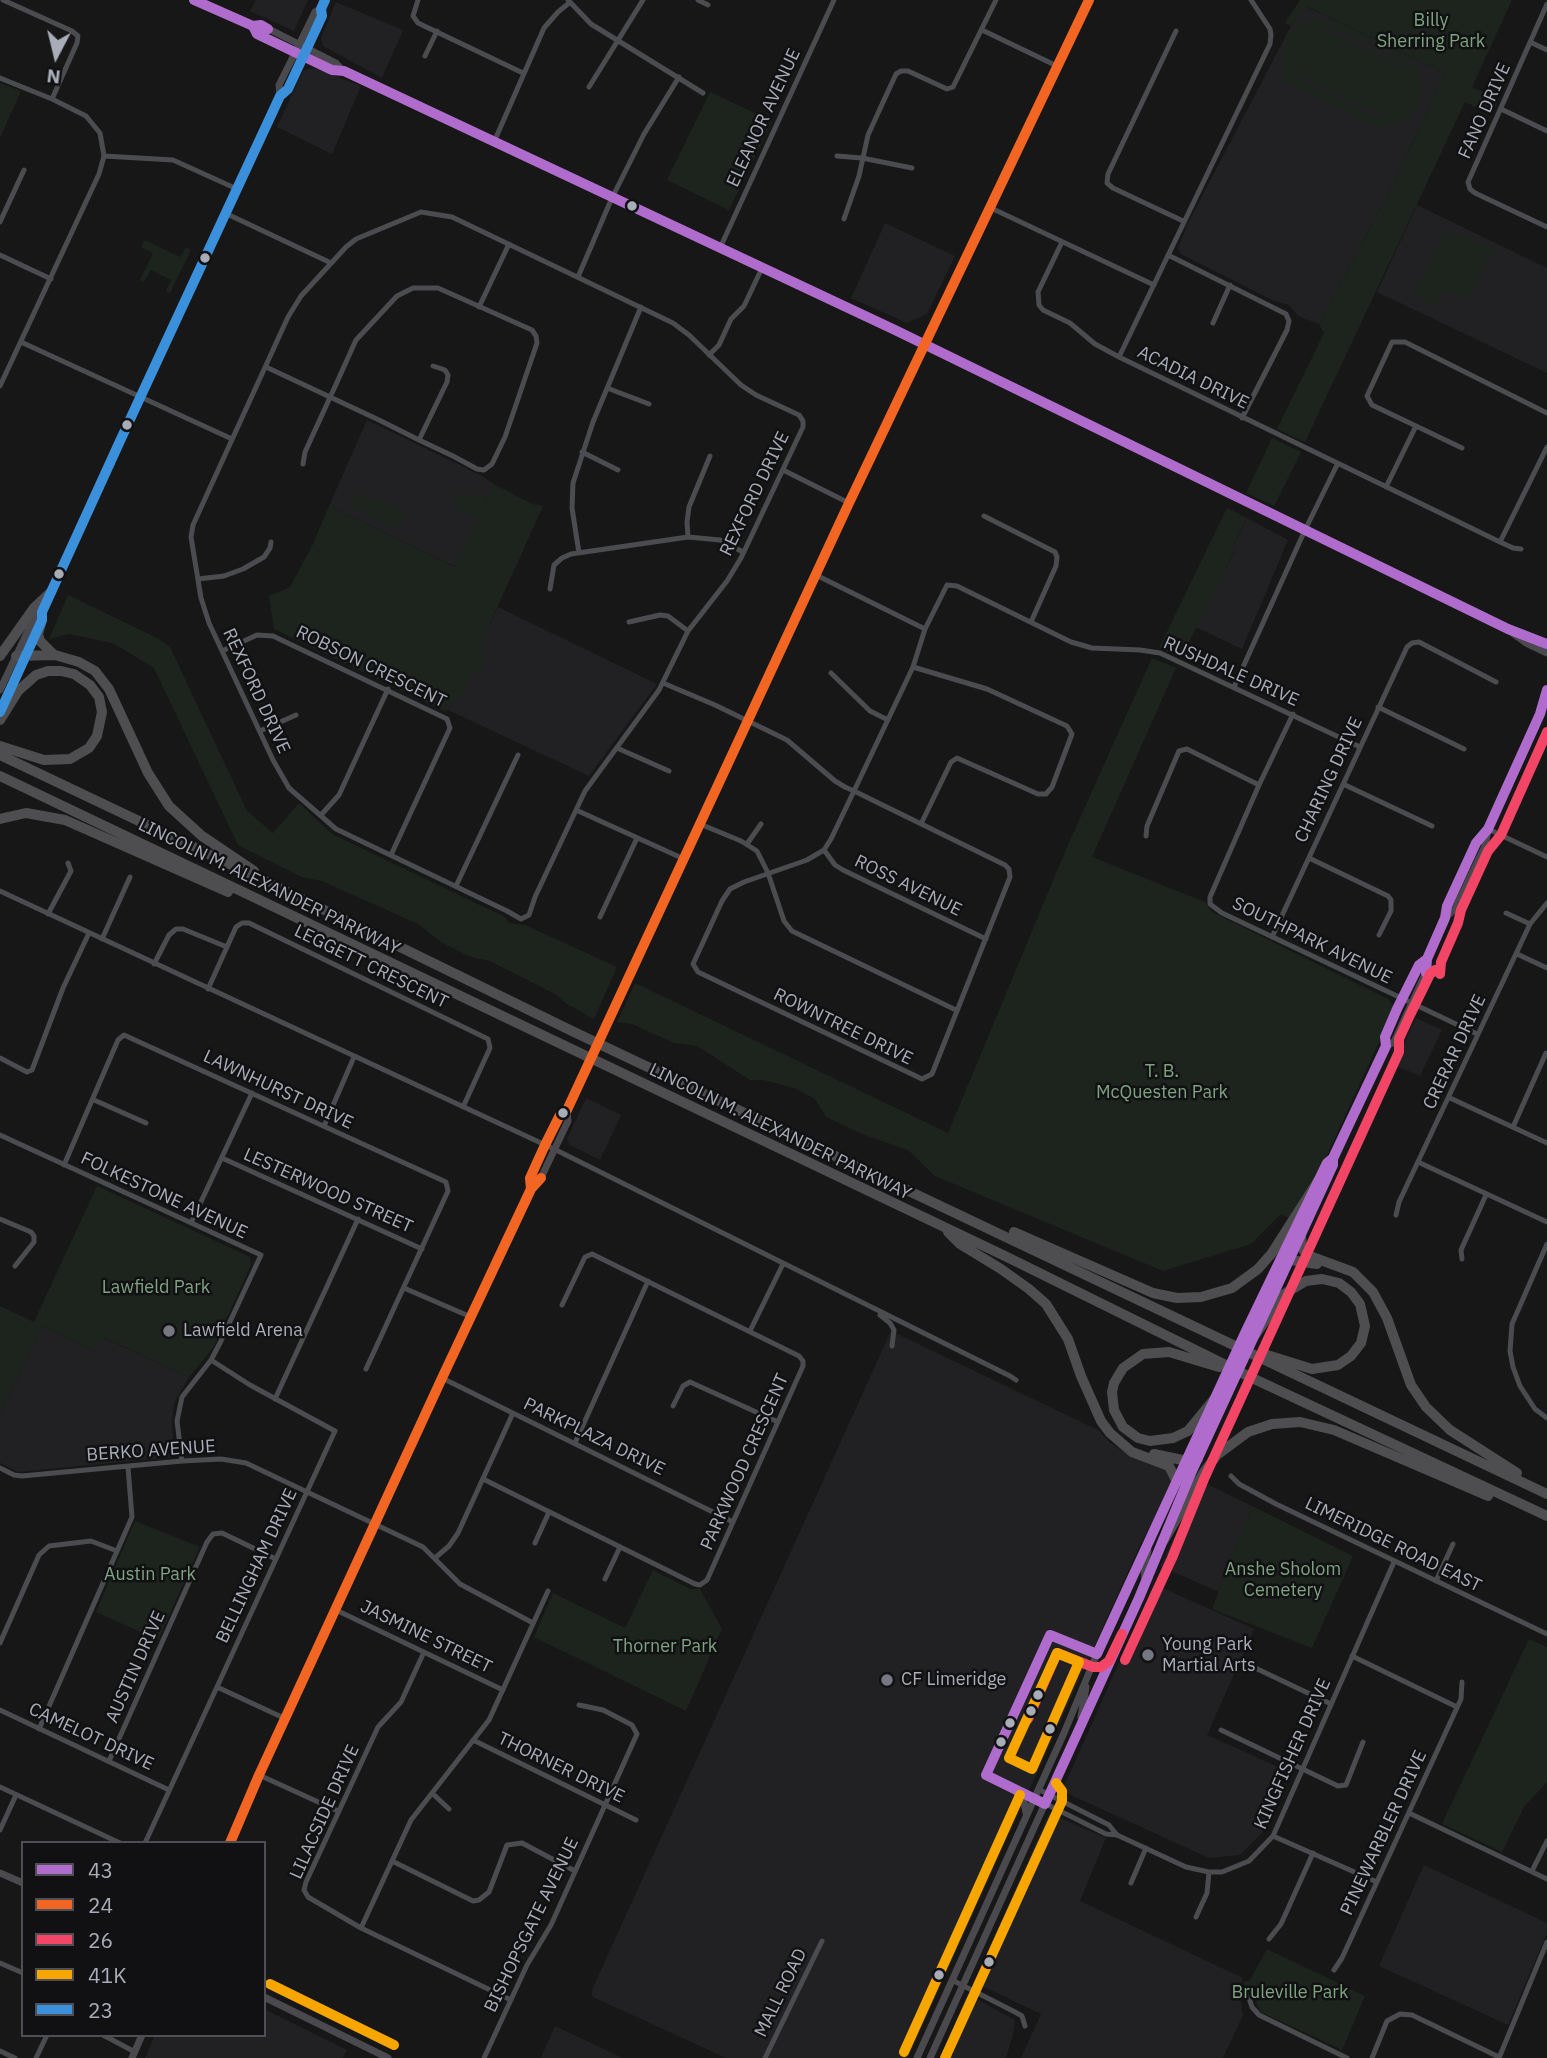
<!DOCTYPE html>
<style>
body{margin:0}
#map{position:relative;width:1547px;height:2058px;overflow:hidden;background:#171717;font-family:"IBM Plex Sans",sans-serif}
canvas{display:block}
.legend{position:absolute;left:21px;top:1841px;width:245px;height:196px;box-sizing:border-box;background:#111113;border:2px solid #4d4f55;margin:0;padding:9px 12px;list-style:none;font-size:21px;color:#a8adb8}
.legend li{display:flex;align-items:center;gap:14px;height:35px}
.legend b{width:35px;border:2px solid #4d4f55}
.north{position:absolute;left:21px;top:21px;width:70px;height:70px;-webkit-text-stroke:5px #111113;paint-order:stroke;rotate:187deg;font-size:19px;font-weight:700;line-height:28px;text-align:center;color:#a8adb8}
.north::after{content:'';display:block;margin:auto;width:24px;height:32px;background:#a8adb8;clip-path:polygon(50% 0,100% 100%,50% 72%,0 100%)}
</style>
<div id="map">
<canvas width="1547" height="2058"></canvas>
<ul class="legend">
<li><b style="height:9px;background:#b06ccc"></b>43</li>
<li><b style="height:9px;background:#f26522"></b>24</li>
<li><b style="height:9px;background:#f34667"></b>26</li>
<li><b style="height:9px;background:#f7a600"></b>41K</li>
<li><b style="height:9px;background:#3a90db"></b>23</li>
</ul>
<div class="north">N</div>
</div>
<script>
const ctx = document.querySelector('canvas').getContext('2d');
ctx.lineJoin = 'round';
function paint(path, color) { ctx.fillStyle = color; ctx.fill(path, 'evenodd'); }
const toPath = rows => new Path2D(rows.map(r => 'M' + r).join(''));
function trace(path, color, width, dash) { ctx.strokeStyle = color; ctx.lineWidth = width; ctx.lineCap = dash ? 'butt' : 'round'; ctx.setLineDash(dash || []); ctx.stroke(path); }
function write(font, color, halo, rows, align = 'center') {
  ctx.font = font + ' "IBM Plex Sans",sans-serif'; ctx.lineWidth = 5; ctx.setLineDash([]); ctx.textBaseline = 'middle'; ctx.strokeStyle = halo; ctx.fillStyle = color; for (const [text, x, y, turn = 0] of rows) {
    ctx.save(); ctx.translate(x, y); ctx.rotate((+turn || 0) * Math.PI / 180); ctx.textAlign = isNaN(turn) ? turn : align; if (halo) ctx.strokeText(text, 0, 0); ctx.fillText(text, 0, 0); ctx.restore();
  }
}
paint(toPath([
 [256,0,308,0,294,31,250,11],
 [336,2,403,30,382,78,323,46,321,38],
 [1305,6,1445,73,1393,185,1319,324,1298,316,1289,305,1272,300,1181,254,1178,248,1187,225,1291,26],
 [315,68,361,86,332,154,277,127,303,71],
 [1417,205,1547,268,1547,373,1377,292],
 [885,223,955,256,927,314,907,323,851,298],
 [367,420,482,476,494,484,456,567,329,506],
 [1247,518,1288,540,1242,649,1195,627,1235,551,1232,549],
 [498,607,657,684,589,776,448,710],
 [1416,1018,1442,1030,1420,1076,1394,1065],
 [586,1098,621,1115,600,1160,570,1145,567,1139],
 [43,1326,95,1351,102,1337,189,1377,174,1403,172,1423,174,1453,172,1457,18,1472,0,1463,0,1414],
 [891,1331,1100,1431,1109,1442,1126,1453,1165,1469,1171,1478,1172,1483,1159,1512,1142,1541,908,2058,726,2058,593,1997,591,1992],
 [1209,1485,1252,1506,1219,1592,1160,1566,1198,1490],
 [1154,1584,1254,1629,1207,1735,1287,1771,1262,1833,1240,1855,1209,1858,1062,1791],
 [1049,1813,1106,1838,1080,1901,1243,1978,1239,1990,1243,2015,1223,2058,1021,2058,1041,2014,974,1982],
 [1424,1865,1547,1923,1547,1933,1508,2025,1379,1966],
 [967,1994,1015,2020,1013,2035,1006,2058,941,2058],
 [264,2009,347,2050,343,2058,145,2058,155,2035,264,2035],
 [555,2026,623,2058,541,2058]
]), '#212123');
paint(toPath([
 [1300,0,1512,0,1472,87,1499,99,1492,114,1465,102,1305,442,1277,429,1324,333,1319,324,1393,185,1445,73,1306,6,1291,26,1285,23],
 [1312,19,1334,21,1410,59,1417,67,1423,82,1422,98,1415,112,1399,124,1379,127,1281,80,1284,74,1287,74,1282,51,1288,36,1299,24],
 [1324,25,1331,27,1403,61,1411,70,1317,26],
 [1294,73,1303,76,1302,79,1388,118,1373,116,1303,83],
 [0,83,21,91,0,138],
 [710,92,772,121,729,210,667,180],
 [1446,231,1495,248,1468,300,1444,289,1436,306,1414,296],
 [145,240,180,257,186,247,191,250,170,293,166,291,171,280,151,270,144,282,140,280,153,253,141,247],
 [1272,438,1301,452,1274,506,1246,493],
 [494,484,532,504,543,506,481,643,486,660,480,670,473,671,463,693,459,699,454,698,448,710,444,711,274,629,269,596,290,587,313,544,329,506,455,567],
 [356,492,371,499,373,497,406,513,398,530,349,506],
 [476,492,487,497,477,517,453,507,459,493,471,496],
 [1227,508,1247,518,1232,548,1235,550,1181,658,1159,648],
 [68,595,159,639,170,647,247,811,273,833,299,803,332,834,505,917,509,923,525,925,617,967,594,1019,567,1004,555,994,490,961,471,957,441,942,418,924,322,881,302,877,238,845,154,668,113,643,69,634,49,639],
 [1152,658,1176,668,1092,857,1205,902,1212,912,1388,999,1393,1005,1393,1012,1322,1166,1290,1219,1281,1214,1251,1244,1163,1271,935,1176,908,1150,867,1136,826,1117,815,1099,797,1089,763,1080,750,1080,697,1046,674,1043,632,1024,617,1022,635,983,948,1133,1067,847],
 [97,1186,250,1257,251,1265,213,1348,189,1377,103,1337,95,1351,43,1326,0,1414,0,1306,34,1322],
 [1252,1506,1353,1556,1312,1648,1212,1609],
 [135,1521,200,1547,158,1640,96,1612],
 [653,1570,690,1589,700,1589,722,1629,686,1711,534,1637,553,1593,625,1628],
 [1529,1639,1547,1647,1547,1782,1524,1807,1502,1852,1442,1824],
 [1267,1949,1365,1996,1342,2050,1261,2012,1256,2002,1258,1996,1256,1990,1246,1988,1243,1982,1250,1980]
]), '#1d241e');
trace(toPath([
 [3,0,72,31,78,36,77,43,52,99],
 [418,0,413,16,418,23,523,73],
 [568,0,591,24,703,93],
 [698,0,708,5],
 [1251,0,1270,29,1271,35,1270,44,1119,357,1500,542,1547,447],
 [1547,4,1468,182,1470,189,1475,193,1547,227],
 [982,30,1057,66],
 [1176,31,1108,174,1107,183,1113,188,1183,221],
 [1530,42,1547,50],
 [425,56,437,31],
 [0,78,52,99,86,116,100,133,104,156,99,174,0,386],
 [589,87,643,0],
 [1501,109,1547,131],
 [494,142,544,28,558,12,569,3],
 [104,156,173,160,237,189],
 [837,156,862,158,912,168],
 [991,208,1154,285],
 [421,212,452,217,673,323,689,335,741,385,756,395,799,415,803,421,803,427,741,558,727,581,688,631,659,690,585,791,535,897,529,915,521,919,507,911,336,829,289,788,273,760,209,623,201,598,191,537,193,525,288,317,301,296,346,247,356,239,421,212],
 [225,213,331,263],
 [844,219,859,176,868,135,896,74,901,71,908,71,947,89,953,87,996,0],
 [0,222,24,170],
 [1062,242,1038,292,1039,305,1043,310,1070,323,1095,344,1119,357],
 [720,248,834,0],
 [0,255,51,279],
 [1168,255,1286,314,1289,321,1287,330,1242,418],
 [578,277,611,200,644,134,679,77],
 [479,307,509,244],
 [1213,323,1230,285],
 [21,342,232,439],
 [709,355,719,345,731,319,744,306,762,268],
 [266,367,330,397,379,420,419,440,453,456,477,469,484,470,492,464,505,437,537,343,536,336,532,330,438,288,413,288,397,296,356,340,333,391,330,397,327,404,305,452,303,464],
 [607,388,649,404],
 [1416,426,1462,448],
 [419,440,447,382,448,375,445,370,433,366],
 [582,452,618,470],
 [783,470,849,503],
 [1386,487,1416,426,1372,405,1367,396,1392,342,1405,342,1547,413],
 [984,516,1055,552,1057,557,1056,566,1031,622],
 [688,537,687,522,689,507,710,456],
 [1500,542,1513,548,1521,549],
 [579,553,572,508,573,483,593,422,641,307],
 [816,575,925,629],
 [198,579,224,576,243,569,264,557,270,548,271,542],
 [550,589,554,565,562,558,571,554,688,537,720,540,743,552],
 [629,622,660,615,668,616,688,631],
 [222,651,257,635,273,636,447,719,450,728,391,855],
 [913,667,987,689,1067,726,1072,734,1052,787,1046,794,1038,794,957,758,951,762,921,824],
 [831,673,870,711,888,720],
 [663,683,715,705,787,740,835,781,845,787,854,791,1005,865,1009,869,1010,877,932,1074,922,1079,698,972,693,964,722,901,730,889,744,882,807,860,824,850,831,839,854,791,913,667,925,629,947,585,957,586,1071,642,1092,648,1140,650,1160,653,1360,747],
 [1234,687,1305,530,1337,465],
 [1378,707,1464,749],
 [1293,714,1259,785,1210,897,1210,904,1222,913,1477,1034],
 [260,731,296,715],
 [617,748,669,771],
 [1343,784,1432,826],
 [576,810,684,859],
 [321,815,339,795,388,689],
 [700,824,741,841,757,851,768,873,784,921,792,931,956,1010],
 [1488,829,1547,857],
 [1146,836,1147,826,1179,751,1187,749,1259,785],
 [747,844,761,824],
 [824,850,835,865,843,870,986,939],
 [1309,858,1388,896,1391,900,1391,911,1379,935],
 [456,886,518,755],
 [0,891,554,1149,1010,1376,1016,1380],
 [1506,913,1530,924],
 [48,914,71,871,68,863],
 [600,917,637,838],
 [1272,937,1407,647,1412,643,1419,642,1496,682],
 [102,939,130,877],
 [1517,954,1547,968],
 [154,964,169,935,176,929,183,929,227,947],
 [208,989,236,927,242,923,249,923,488,1039,490,1048,463,1107],
 [0,1058,27,1072,32,1070,63,988,89,933],
 [1450,1098,1547,1143],
 [94,1100,146,1123],
 [324,1126,354,1057],
 [1513,1127,1546,1053],
 [0,1135,261,1255,220,1343,211,1360,182,1397,177,1421,182,1461],
 [222,1158,422,1249],
 [1418,1162,1547,1222],
 [64,1165,118,1040,124,1035,446,1182,448,1191,366,1369],
 [1396,1215,1399,1202,1530,924,1547,903],
 [0,1219,31,1232,34,1236,34,1242,15,1266],
 [191,1223,252,1093],
 [1547,1244,1512,1324,1510,1351,1513,1367,1520,1386,1535,1409,1547,1418],
 [1462,1259,1461,1250,1486,1195],
 [404,1288,471,1317],
 [880,1315,890,1323,894,1330,892,1346],
 [750,1331,783,1264],
 [442,1378,733,1522],
 [275,1399,358,1219],
 [673,1406,683,1386,690,1382,778,1422],
 [575,1443,648,1281],
 [0,1468,14,1475,22,1476,182,1461,221,1459,246,1463,423,1547,460,1584,533,1623],
 [1231,1476,1239,1484,1276,1504,1547,1634],
 [483,1479,695,1584,700,1585,707,1580,803,1366,803,1361,799,1356,592,1254,585,1257,562,1305],
 [535,1543,549,1512],
 [435,1558,449,1546,458,1533,513,1413],
 [605,1579,620,1547],
 [1436,1581,1453,1544],
 [336,1610,503,1690],
 [0,1643,39,1555,49,1546,91,1541,117,1551],
 [424,1652,401,1702,378,1727,306,1882,304,1890,308,1897,361,1928,511,2000],
 [1352,1656,1457,1707],
 [1251,1666,1331,1704],
 [217,1687,286,1719],
 [0,1710,169,1790],
 [39,1729,132,1517,128,1467],
 [1221,1730,1338,1786,1346,1785,1363,1742],
 [473,1740,636,1820],
 [109,1761,207,1542,213,1534,222,1533,276,1559],
 [259,1775,338,1811],
 [0,1787,120,1843],
 [1038,1789,1109,1825,1117,1835],
 [432,1793,449,1809],
 [1034,1798,1106,1834,1117,1835,1186,1867,1209,1872,1222,1872,1249,1861,1273,1836,1394,1562],
 [1409,1813,1547,1879],
 [0,1830,16,1795],
 [1273,1836,1377,1882],
 [145,1843,335,1431,250,1385,211,1360],
 [392,1861,473,1901,479,1900,489,1892,507,1845,522,1843,575,1871],
 [1532,1871,1547,1841],
 [1131,1883,1146,1848],
 [1196,1917,1207,1893,1209,1872],
 [361,1928,411,1820,489,1720,548,1591],
 [1269,1939,1281,1924,1313,1853],
 [0,1963,23,1973],
 [1334,1970,1342,1958,1461,1699,1462,1682],
 [952,1980,1015,2012,1022,2016,1025,2026],
 [1248,1995,1252,2007,1259,2015,1347,2058],
 [103,2035,135,2052],
 [0,2051,15,2058],
 [36,2058,47,2035],
 [484,2058,527,1965,551,1925,637,1734,632,1725,603,1710,579,1705],
 [765,2058,822,1941],
 [1372,2058,1387,2021,1400,2014,1412,2015,1499,2057],
 [1499,2058,1547,1942]
]), '#4b4c50', 5);
trace(toPath([
 [194,0,253,26,261,25,336,63,343,71],
 [253,26,257,34,303,56,332,70,344,71,895,330,1508,629,1547,644],
 [280,96,279,85,292,59,315,12,321,9],
 [1511,632,1526,643,1547,653],
 [0,690,35,616,42,612],
 [0,712,42,620,42,612,120,441,280,96,288,89,322,16,321,9,325,0],
 [1445,918,1455,909,1485,846,1488,830],
 [604,1030,849,503,1089,0],
 [1386,1046,1394,1042,1427,970,1427,959,1445,918,1447,906,1476,843,1488,829,1540,714,1547,690],
 [1317,1183,1327,1163,1333,1158],
 [531,1189,530,1178,545,1145,560,1115,567,1110,582,1076],
 [1262,1320,1386,1046,1385,1037,1397,1009,1419,965,1427,959],
 [1245,1333,1306,1207],
 [1173,1517,1231,1387],
 [1145,1584,1144,1569,1148,1551],
 [1081,1717,1086,1687],
 [1012,1787,1024,1802,1026,1813],
 [230,1843,259,1775,376,1525,442,1378,531,1189,539,1182,568,1121,567,1110],
 [0,1873,23,1883],
 [264,1997,388,2058],
 [132,2058,142,2035],
 [917,2058,1064,1733,1103,1639,1222,1382],
 [930,2058,1165,1538]
]), '#4a4a4e', 7);
trace(toPath([
 [42,620,38,634,40,641,54,655],
 [0,656,34,608,51,592],
 [16,656,55,655,79,662,95,671,109,689,148,773,169,806,202,836,254,871],
 [0,720,18,691,36,675,48,671,61,671,74,674,90,685,99,697,102,712,97,736,89,748,70,759,44,760,0,746],
 [0,755,265,881,574,1032,1547,1494],
 [0,776,1007,1257,1250,1377,1547,1516],
 [0,819,26,813,65,820,228,892],
 [948,1232,960,1244,1001,1269,1029,1289,1046,1304,1068,1339,1081,1376,1101,1421,1110,1433,1132,1452,1169,1466,1177,1482],
 [1014,1232,1153,1293,1177,1298,1201,1297,1232,1288,1258,1269,1272,1253,1318,1181],
 [1301,1236,1302,1248,1307,1255,1353,1272,1373,1292,1387,1318,1411,1385,1426,1407,1450,1430,1517,1473],
 [1280,1261,1290,1260,1317,1264],
 [1255,1335,1284,1294,1306,1281,1322,1279,1339,1283,1351,1292,1360,1304,1365,1326,1361,1343,1351,1356,1338,1365,1312,1369,1264,1354],
 [1216,1397,1188,1431,1173,1438,1150,1441,1138,1438,1123,1427,1114,1410,1112,1392,1114,1383,1123,1368,1143,1354,1169,1352,1219,1367],
 [1154,1454,1187,1461,1198,1459],
 [1164,1540,1204,1472,1217,1455,1248,1432,1272,1424,1300,1422,1334,1430,1488,1496]
]), '#4e4e51', 10);
trace(toPath([
 [582,1076,604,1030],
 [1222,1382,1245,1333],
 [1231,1387,1254,1337]
]), '#4a4a4e', 7);
trace(toPath([
 [194,0,253,26,261,25,268,29],
 [253,26,257,34,332,70,344,71,895,330,1508,629,1547,644],
 [1426,973,1427,959,1445,918,1447,906,1476,843,1488,829,1540,714,1547,690],
 [1333,1158,1333,1165,1191,1473,1139,1598,1045,1804,986,1775,1050,1635,1097,1654,1245,1333,1327,1163,1333,1158],
 [1333,1158,1386,1046,1385,1037,1397,1009,1419,965,1427,959]
]), '#b06ccc', 10);
trace(toPath([
 [531,1189,530,1178,545,1145,560,1115,567,1110,849,503,1089,0],
 [230,1843,259,1775,442,1378,531,1189,541,1178]
]), '#f26522', 10);
trace(toPath([
 [1440,974,1441,962,1458,923,1461,910,1488,851,1501,835,1547,732],
 [1125,1660,1172,1558,1204,1479,1399,1052,1399,1039,1410,1015,1430,974,1435,970],
 [1028,1719,1057,1653,1093,1667,1101,1667,1109,1661,1122,1634]
]), '#f34667', 10);
trace(toPath([
 [1057,1653,1079,1662,1032,1769,1009,1758,1057,1653],
 [270,1984,394,2045],
 [904,2052,1020,1795],
 [945,2058,1062,1801,1062,1791,1056,1783]
]), '#f7a600', 10);
trace(toPath([
 [0,712,42,620,42,612,120,441,280,96,288,89,322,16,321,9,325,0]
]), '#3a90db', 10);
for (const [x, y, r, color] of [
 [632,206,6,"#a8adb8"],
 [205,258,6,"#a8adb8"],
 [127,425,6,"#a8adb8"],
 [59,574,6,"#a8adb8"],
 [563,1113,6,"#a8adb8"],
 [169,1331,7,"#757880"],
 [1148,1655,7,"#757880"],
 [887,1680,7,"#757880"],
 [1038,1695,6,"#a8adb8"],
 [1031,1711,6,"#a8adb8"],
 [1010,1723,6,"#a8adb8"],
 [1050,1729,6,"#a8adb8"],
 [1001,1742,6,"#a8adb8"],
 [989,1962,6,"#a8adb8"],
 [939,1975,6,"#a8adb8"]
]) { const dot = new Path2D(); dot.arc(x, y, r, 0, 2 * Math.PI); ctx.fillStyle = color; ctx.fill(dot); trace(dot, '#111113', 2.5); }
write('18px', '#7fa381', '#111113', [
 ["Billy",1431,21],
 ["Sherring Park",1431,42],
 ["T. B.",1162,1072],
 ["McQuesten Park",1162,1093],
 ["Lawfield Park",156,1288],
 ["Anshe Sholom",1283,1570],
 ["Cemetery",1283,1591],
 ["Austin Park",150,1575],
 ["Thorner Park",665,1647],
 ["Bruleville Park",1290,1993]
]);
write('18px', '#a8adb8', '#111113', [
 ["FANO DRIVE",1485,111,-66],
 ["ELEANOR AVENUE",764,118,-65],
 ["ACADIA DRIVE",1193,378,26],
 ["REXFORD DRIVE",755,494,-64],
 ["ROBSON CRESCENT",371,667,26],
 ["RUSHDALE DRIVE",1231,672,24],
 ["REXFORD DRIVE",256,691,65],
 ["CHARING DRIVE",1329,780,-65],
 ["ROSS AVENUE",908,886,26],
 ["LINCOLN M. ALEXANDER PARKWAY",269,887,26],
 ["SOUTHPARK AVENUE",1312,941,26],
 ["LEGGETT CRESCENT",371,967,26],
 ["ROWNTREE DRIVE",843,1027,26],
 ["CRERAR DRIVE",1455,1052,-65],
 ["LAWNHURST DRIVE",278,1090,25],
 ["LINCOLN M. ALEXANDER PARKWAY",780,1132,26],
 ["LESTERWOOD STREET",328,1191,24],
 ["FOLKESTONE AVENUE",164,1196,25],
 ["PARKPLAZA DRIVE",594,1437,26],
 ["BERKO AVENUE",151,1451,-4],
 ["PARKWOOD CRESCENT",745,1462,-66],
 ["LIMERIDGE ROAD EAST",1393,1545,26],
 ["BELLINGHAM DRIVE",257,1566,-65],
 ["JASMINE STREET",426,1637,26],
 ["AUSTIN DRIVE",136,1667,-66],
 ["CAMELOT DRIVE",91,1737,25],
 ["KINGFISHER DRIVE",1293,1754,-66],
 ["THORNER DRIVE",561,1768,26],
 ["LILACSIDE DRIVE",325,1812,-66],
 ["PINEWARBLER DRIVE",1384,1833,-65],
 ["BISHOPSGATE AVENUE",532,1925,-64],
 ["MALL ROAD",781,1993,-64]
]);
write('18px', '#a8adb8', '#111113', [
 ["Lawfield Arena",183,1331],
 ["Young Park",1162,1645],
 ["Martial Arts",1162,1666],
 ["CF Limeridge",901,1680]
], 'left');
</script>
